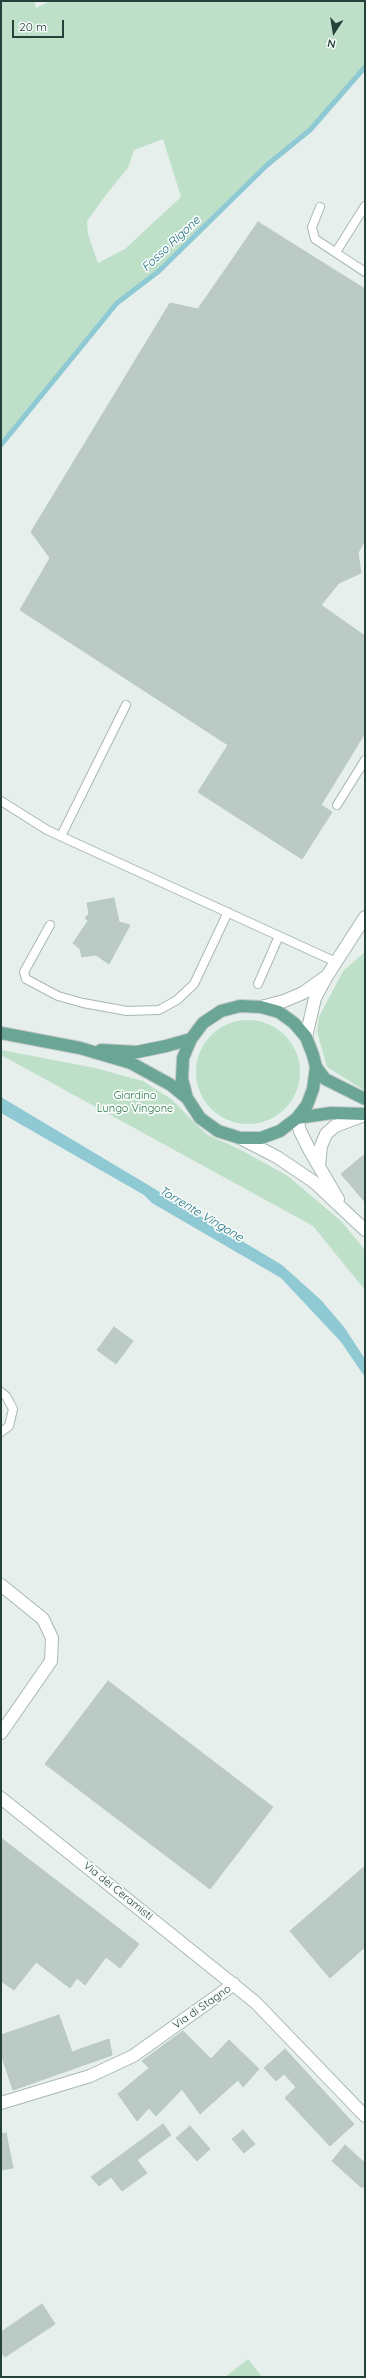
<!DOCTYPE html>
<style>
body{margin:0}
#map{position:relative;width:366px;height:2378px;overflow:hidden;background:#e6efeb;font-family:Quicksand,sans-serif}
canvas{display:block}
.frame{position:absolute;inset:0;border:2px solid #24423a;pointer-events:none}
.north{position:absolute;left:314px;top:12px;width:40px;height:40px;-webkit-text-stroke:3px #f7fbf9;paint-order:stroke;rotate:192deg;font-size:11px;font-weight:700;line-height:16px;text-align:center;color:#24423a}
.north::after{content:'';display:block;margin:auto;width:14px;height:18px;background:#24423a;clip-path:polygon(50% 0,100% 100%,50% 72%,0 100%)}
.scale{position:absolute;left:12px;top:20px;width:52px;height:18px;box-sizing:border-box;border:2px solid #24423a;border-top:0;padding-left:5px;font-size:12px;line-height:14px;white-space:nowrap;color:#24423a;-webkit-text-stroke:3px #f7fbf9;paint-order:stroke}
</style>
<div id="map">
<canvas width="366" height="2378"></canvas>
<div class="frame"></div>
<div class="north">N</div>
<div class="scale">20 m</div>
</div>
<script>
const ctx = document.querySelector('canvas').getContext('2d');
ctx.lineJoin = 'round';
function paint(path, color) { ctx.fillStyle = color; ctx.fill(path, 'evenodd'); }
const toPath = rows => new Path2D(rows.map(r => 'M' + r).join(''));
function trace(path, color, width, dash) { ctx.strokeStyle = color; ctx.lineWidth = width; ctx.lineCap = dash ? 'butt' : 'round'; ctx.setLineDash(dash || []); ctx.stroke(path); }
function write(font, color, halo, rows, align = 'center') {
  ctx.font = font + ' Quicksand,sans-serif'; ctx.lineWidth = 3.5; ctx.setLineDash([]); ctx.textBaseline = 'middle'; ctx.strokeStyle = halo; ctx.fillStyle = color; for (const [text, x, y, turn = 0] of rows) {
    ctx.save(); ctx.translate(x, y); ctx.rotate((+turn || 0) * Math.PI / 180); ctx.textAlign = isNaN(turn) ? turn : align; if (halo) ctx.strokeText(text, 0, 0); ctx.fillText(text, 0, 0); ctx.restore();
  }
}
paint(toPath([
 [1,1,34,1,36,8,51,1,365,1,365,67,310,130,267,165,159,271,117,303,1,445],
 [163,139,181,197,125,249,98,263,88,234,87,221,108,192,128,168,134,150],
 [365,952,365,1091,327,1067,317,1031,319,1017,343,971],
 '196 1072a52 52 0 1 1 104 0a52 52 0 1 1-104 0Z',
 [1,1050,95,1068,143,1081,171,1099,206,1134,239,1149,288,1176,342,1222,365,1250,365,1290,313,1226,1,1055],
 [248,2359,262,2377,225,2377]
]), '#bfe0c8');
paint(toPath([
 [1,1097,282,1265,321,1300,344,1327,365,1359,365,1377,341,1342,281,1278,152,1203,144,1195,1,1113]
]), '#8ec9d4');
trace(toPath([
 [1,445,117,303,159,271,267,165,310,130,365,67]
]), '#8ec9d4', 5);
const building = toPath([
 [258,222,365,289,365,540,358,553,361,573,339,583,321,605,365,636,365,733,321,805,332,812,302,859,198,792,228,745,20,610,50,558,31,532,170,303,198,309,258,222],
 [114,898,119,922,130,925,109,964,96,955,82,957,80,949,73,943,88,921,85,918,89,914,87,903,114,898],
 [365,1154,365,1202,341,1174,365,1154],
 [114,1327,133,1341,116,1364,97,1350,114,1327],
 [108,1681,273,1807,210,1889,45,1764,108,1681],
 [1,1838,139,1944,120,1968,106,1957,85,1985,77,1978,70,1988,36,1962,14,1990,1,1981,1,1838],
 [365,1866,365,1947,330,1978,290,1931,365,1866],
 [59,2015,72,2052,109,2039,112,2055,13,2090,1,2054,1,2035,59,2015],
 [183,2031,211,2059,229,2040,259,2069,243,2087,238,2080,200,2114,182,2089,156,2116,149,2108,137,2121,118,2094,149,2068,142,2061,183,2031],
 [285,2049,354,2124,330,2146,285,2098,296,2087,284,2074,276,2081,264,2068,285,2049],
 [163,2124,171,2135,137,2160,147,2173,122,2191,111,2177,99,2186,91,2177,163,2124],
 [190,2126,210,2149,197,2161,176,2138,190,2126],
 [243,2130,255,2144,244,2153,232,2139,243,2130],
 [6,2133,13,2168,1,2170,1,2134,6,2133],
 [345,2145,365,2163,365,2185,362,2188,332,2161,345,2145],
 [42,2304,55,2324,5,2357,1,2352,1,2332,42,2304]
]);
paint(building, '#bbcac4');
trace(building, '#b8c9c2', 1);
const lane = toPath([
 [320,207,312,227,315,239,365,272],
 [336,252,365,206],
 [1,801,47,830,336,962],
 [337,805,365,760],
 [61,836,126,705],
 [50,925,24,972,26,979,58,996,83,1003,127,1011,159,1010,177,1000,194,984,228,912],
 [258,984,279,936],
 [1,1392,6,1396,13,1409,9,1426,1,1432]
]);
const street = toPath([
 [261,1007,284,1001,303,993,324,978],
 [306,1037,315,998,327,976,365,917],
 [297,1118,300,1131,310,1151,338,1199],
 [240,1138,277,1157,314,1182,365,1230],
 [319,1165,321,1146,326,1134,335,1126,365,1115],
 [1,1585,43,1619,52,1638,51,1661,1,1733],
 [1,1798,255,2002,365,2116],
 [1,2103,90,2076,133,2056,234,1984]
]);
const primary = toPath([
 [1,1033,80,1048,131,1063,171,1085,187,1098,200,1118,218,1131,240,1138,261,1138,280,1131,297,1118,307,1105,313,1089,316,1067,313,1055,306,1037,294,1023,279,1012,261,1007,240,1006,221,1011,203,1023,191,1039,183,1058,182,1079,187,1098],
 [101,1050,137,1052,166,1046,191,1039],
 [316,1067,325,1079,365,1099],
 [297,1118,331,1113,365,1114]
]);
trace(lane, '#a8b8b2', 10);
trace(street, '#a8b8b2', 14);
trace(primary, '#c2cac8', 14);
trace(lane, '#fff', 8);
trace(street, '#fff', 12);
trace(primary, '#6aa596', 12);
write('11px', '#2d7a4b', '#f7fbf9', [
 ["Giardino",135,1096],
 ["Lungo Vingone",135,1109]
]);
write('11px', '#24423a', '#f7fbf9', [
 ["Via dei Ceramisti",118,1891,39],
 ["Via di Stagno",202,2007,-35]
]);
write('italic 12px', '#1c6f80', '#f7fbf9', [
 ["Fosso Rigone",171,244,-43],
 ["Torrente Vingone",201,1214,31]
]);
</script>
